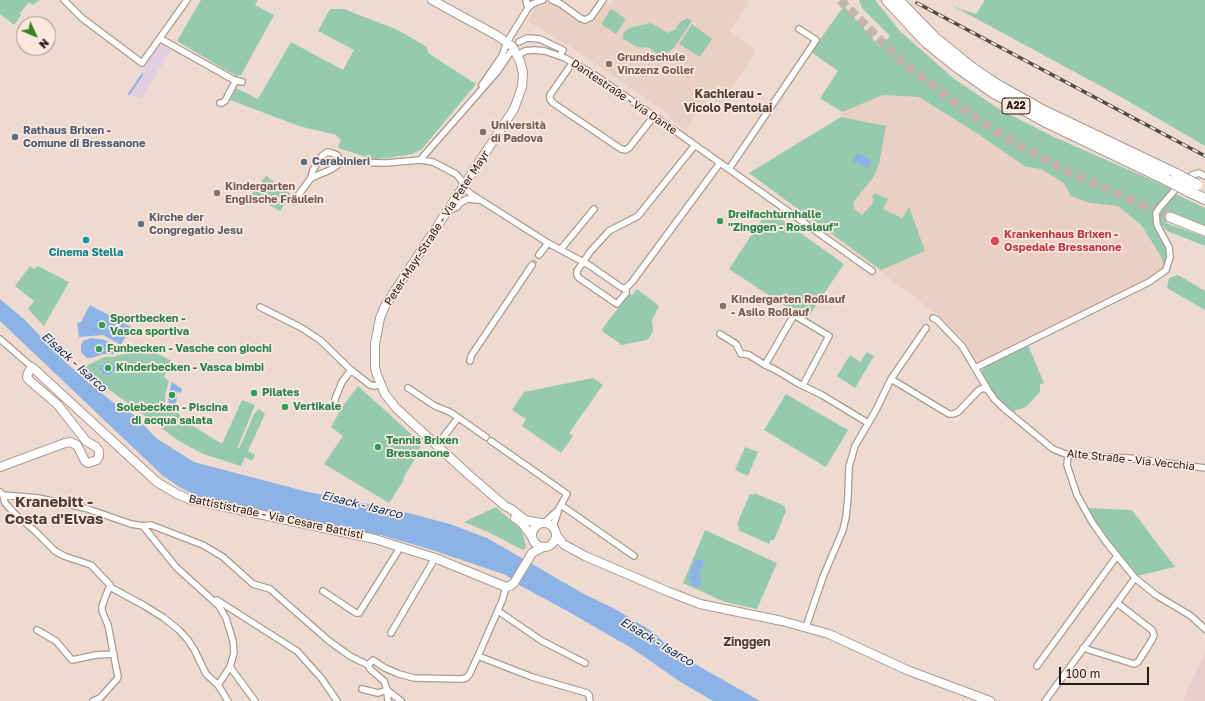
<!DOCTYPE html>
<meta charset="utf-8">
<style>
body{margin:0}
#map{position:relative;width:1205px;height:701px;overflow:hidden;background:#eddbd1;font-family:"Golos Text",sans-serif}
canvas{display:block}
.north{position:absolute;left:16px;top:16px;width:40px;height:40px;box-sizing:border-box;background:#fbe8de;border:1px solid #a4968e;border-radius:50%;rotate:134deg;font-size:11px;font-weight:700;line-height:16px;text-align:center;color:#211a17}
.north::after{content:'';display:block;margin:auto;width:14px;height:18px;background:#397f24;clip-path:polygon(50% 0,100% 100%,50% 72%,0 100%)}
.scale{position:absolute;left:1059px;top:667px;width:90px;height:18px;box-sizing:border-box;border:2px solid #211a17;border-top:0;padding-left:5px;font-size:12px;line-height:14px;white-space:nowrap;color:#211a17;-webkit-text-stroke:3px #fbe8de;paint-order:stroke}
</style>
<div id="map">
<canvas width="1205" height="701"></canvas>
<div class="north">N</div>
<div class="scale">100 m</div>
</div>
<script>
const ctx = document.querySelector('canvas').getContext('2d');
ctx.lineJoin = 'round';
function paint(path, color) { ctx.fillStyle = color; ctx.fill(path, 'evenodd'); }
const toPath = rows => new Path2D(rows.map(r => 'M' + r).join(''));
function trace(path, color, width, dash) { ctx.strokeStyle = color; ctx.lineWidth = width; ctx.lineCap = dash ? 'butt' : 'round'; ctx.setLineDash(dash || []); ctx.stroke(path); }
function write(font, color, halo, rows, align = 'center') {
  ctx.font = font + ' "Golos Text",sans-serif'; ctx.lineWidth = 3.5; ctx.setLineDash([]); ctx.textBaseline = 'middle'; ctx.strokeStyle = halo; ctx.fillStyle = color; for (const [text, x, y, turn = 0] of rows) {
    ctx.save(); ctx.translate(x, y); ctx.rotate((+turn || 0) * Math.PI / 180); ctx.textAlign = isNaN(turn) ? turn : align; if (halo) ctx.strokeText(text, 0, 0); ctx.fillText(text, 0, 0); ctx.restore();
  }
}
paint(toPath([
 [160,44,171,50,141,99,127,94]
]), '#e2cede');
paint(toPath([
 [1205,652,1205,701,1183,701]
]), '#e8cecf');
paint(toPath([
 [614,0,746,0,749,2,730,31,756,50,756,53,721,105,708,97,686,130,670,119,668,114,574,49,527,21,536,7,548,4,558,7,583,24,588,23,604,2,610,6],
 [883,95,919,97,978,134,1026,167,1041,169,1064,183,1072,196,1090,203,1118,206,1142,226,1160,255,1164,265,1161,271,1151,278,977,363,963,339,933,311,749,173,841,118,842,112]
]), '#ead0c2');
paint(toPath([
 [0,0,40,0,33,5,29,2,20,13,21,15,14,25,0,14],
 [201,0,258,0,255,5,274,15,241,75,237,76,224,69,177,41],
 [859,0,875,0,900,31,953,78,999,109,1054,137,1172,189,1163,198,1155,209,1153,220,1166,248,1168,254,1164,265,1160,255,1142,226,1118,206,1090,203,1071,196,1064,183,1041,169,1026,167,978,134,919,97,883,95,842,112,820,98,838,71,811,52,844,6,880,47,890,36,862,8],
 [985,0,1205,0,1205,146,1121,97,949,4,960,9,976,14],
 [330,9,344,9,398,30,427,47,428,53,476,84,422,149,412,154,388,158,372,159,338,148,341,140,336,135,299,126,230,100,236,88,258,99,291,42,343,70,354,50,318,31],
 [611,9,626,19,616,34,601,24],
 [688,18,692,21,674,48,664,55,658,55,650,48,637,47,623,39,623,33,629,28,651,23,668,33,676,29,680,22],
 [692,24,712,39,700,57,679,44],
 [841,117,886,126,879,164,873,178,853,202,854,203,853,206,855,207,854,209,862,215,873,203,872,202,874,199,871,197,875,193,888,199,883,209,902,218,909,207,925,251,881,270,749,173],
 [266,176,291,194,280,211,251,195],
 [1176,194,1205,208,1205,225,1172,212,1167,216,1166,223,1205,237,1205,246,1167,231,1161,224,1159,218,1160,213],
 [768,210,844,264,806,320,729,269],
 [30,266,34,269,38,266,69,282,44,326,28,309,34,301,15,286],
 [1178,275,1205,291,1205,310,1167,288,1169,278],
 [637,289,659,306,652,320,653,332,647,340,622,345,603,332,602,329,629,294,632,295],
 [145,344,149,346,148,349,172,361,164,377,169,381,165,395,165,404,166,408,170,411,177,410,182,419,222,444,242,400,255,405,237,449,240,447,254,414,259,409,265,414,248,451,255,455,252,461,245,457,241,466,203,454,179,441,100,383,84,367,105,357,114,357,121,354,123,355,127,348,131,349,140,348],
 [102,363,115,366,115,372,110,375,100,372,100,367],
 [1028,345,1044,383,1040,384,1040,392,1026,407,1011,412,995,397,984,379,982,372,983,369,987,365],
 [867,352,874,356,855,388,837,376,850,355,860,362],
 [593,378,603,385,569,433,573,436,561,453,522,426,526,419,512,410,524,392],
 [358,386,421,443,419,452,405,475,402,483,389,503,324,464,343,436,331,427,342,407],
 [786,394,848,430,826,467,764,430],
 [745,447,758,452,748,476,735,470],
 [754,493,785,506,785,509,786,511,774,540,771,540,769,544,738,530,739,527,737,524,750,494,753,495],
 [496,507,518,527,522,532,526,546,525,549,523,550,488,532,464,522],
 [1087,508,1132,510,1175,567,1137,576,1109,550,1087,519,1084,517],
 [705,530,777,563,757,609,725,602,683,583]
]), '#96caae');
paint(toPath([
 [857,153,872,160,868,168,853,161],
 [0,299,25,320,64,361,95,388,114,403,134,415,156,438,194,462,308,492,389,508,450,524,487,538,584,594,615,609,653,632,674,652,760,701,713,701,682,683,633,649,569,612,521,586,506,575,429,549,381,535,214,501,197,496,181,488,162,475,0,321],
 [90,305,131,327,121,345,103,335,79,337,77,323,81,322],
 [91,338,105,340,120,347,114,354,103,354,92,358,87,358,81,352,81,345,83,341],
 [105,363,115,366,116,370,110,375,103,374,99,369,101,365],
 [172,382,182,389,181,393,177,391,176,406,169,407,168,395],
 [696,559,703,560,704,564,699,573,702,586,696,587,692,585,689,578,690,571]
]), '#8db3e6');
trace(toPath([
 [129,94,142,75]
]), '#8db3e6', 2);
trace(toPath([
 [532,265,539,255]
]), '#c4b4ac', 5.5, [5.5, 3]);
trace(toPath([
 [840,0,900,60,974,117,1015,143,1066,171,1170,217]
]), '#c4b4ac', 9, [9, 4.5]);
const street = toPath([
 [64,0,82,18,142,63,187,0],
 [526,0,528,8],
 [552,0,561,4,580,18,585,20,591,17,603,0],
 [161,39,234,80,242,82],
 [519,42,527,38,540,39,563,50,560,56],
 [518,55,525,51,534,50,545,51,565,58,596,76,664,123,872,271],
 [573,62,550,95,550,99,553,103,621,149,625,150,629,148,654,116],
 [482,85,502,56,507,42,528,8,532,4,543,0],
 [220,103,222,103,225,101,236,80],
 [420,160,497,72,510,53],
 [729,169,816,40,799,29],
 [1192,175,1199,173,1205,176],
 [311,178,330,170,342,162,386,163,420,160,433,162,456,174,461,180,464,187,471,194,548,243,589,265,622,288,626,288],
 [294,201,311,178,313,170,322,156,327,152,332,153,337,155,342,162],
 [448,211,457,207,460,203,467,199,478,200],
 [561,249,594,209],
 [539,255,548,243],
 [626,288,626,293,617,304,579,278,577,275,577,271,590,252,609,231,638,216,695,145],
 [626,288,632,282,720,163],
 [260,307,300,327,320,340,351,370,370,385,375,386,380,384],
 [933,318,937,320,962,346,988,390,995,400,1007,411,1053,449,1068,455,1129,458,1205,468],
 [720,334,736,344,741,354,745,354,749,355,765,365,774,369,799,384,822,395,868,423],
 [0,339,32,367],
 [470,361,471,356,532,265],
 [765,365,794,315,829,336,803,385],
 [975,368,1149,282,1166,270,1170,257,1169,247,1157,225,1156,213,1160,207,1174,191],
 [891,379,949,414,953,414,958,412,979,390,984,388,988,390],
 [408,388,435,406,450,412,486,437],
 [335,403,335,399,342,382,351,370],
 [491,441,567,494,558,510,544,523],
 [437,445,458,418],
 [1068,455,1067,465,1077,495,1092,522,1106,542,1135,578,1156,595,1191,616,1205,629],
 [0,492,3,495,38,498,85,508,131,524,143,526,151,525,203,545,223,557,253,584,270,589,329,641,350,656,368,665],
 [3,495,5,503,14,513,36,532,55,551,64,556,91,565,110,585,102,606,102,611,108,625,118,677,117,679,100,698,93,701],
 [561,505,634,556],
 [143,526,176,567,219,606,226,618,233,641,234,653,230,667,218,685],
 [553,527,558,512],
 [110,587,145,606,164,618,179,630,188,640,195,651,206,674,218,685,228,701],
 [323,591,356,613,359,613,398,551,399,546],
 [217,600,297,651,322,679,337,701],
 [498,611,542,641,585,663],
 [806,627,823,577,843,530,846,517,848,497,849,467,855,446,876,410,891,379,926,328],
 [37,630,56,641,72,660,96,655,114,654],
 [391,633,435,558],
 [1083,648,1134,664,1138,662,1152,640,1154,635,1152,630,1117,603],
 [478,656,532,677,587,693,589,695,590,701],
 [368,665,373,660,385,668,399,674,414,678,461,679,466,678,469,675,478,656,502,601,506,587],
 [368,665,370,669,384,681,387,690,388,701],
 [1037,666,1117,556],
 [230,667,255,701],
 [362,689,378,693,387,690],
 [387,690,401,701],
 [1045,701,1135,578]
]);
const secondary = toPath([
 [432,0,496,35,512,46,520,61,523,73,522,87,514,109,385,306,380,318,375,344,375,367,377,375,385,394,396,408,468,474,505,506,511,509,525,520,540,523],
 [0,467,65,443,70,442,77,445,85,461,88,463,97,460,99,456,99,451,96,447,86,441,58,405,29,380,27,377,28,373,32,367,157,482,177,494,189,499,375,539,435,558,506,587,510,586,514,583,532,553,543,547],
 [515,518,522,523,532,537],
 '532 535a12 12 0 1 1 24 0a12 12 0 1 1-24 0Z',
 [556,534,563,544,585,556,669,592,700,604,782,621,829,634,907,670,990,701]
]);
const primary = toPath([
 [1170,217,1205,231]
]);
const highway = toPath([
 [887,0,925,41,957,67,994,93,1044,121,1167,180],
 [898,0,935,38,972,68,994,83,1044,111,1176,174],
 [1190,192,1205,199]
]);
trace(street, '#ab9a90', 8);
trace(secondary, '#ab9a90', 10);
trace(primary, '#ab9a90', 11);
trace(highway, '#ab9a90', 12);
trace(street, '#fff', 5.5);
trace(secondary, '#fff', 8);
trace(primary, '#fff', 9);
trace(highway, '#fff', 10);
const rail = toPath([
 [917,3,1205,156]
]);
trace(rail, '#534a45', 3.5);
trace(rail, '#fbe8de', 2, [6]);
const highwayBridge = toPath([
 [1176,174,1197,185],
 [1167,180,1190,192]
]);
trace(highwayBridge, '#ab9a90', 12, []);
trace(highwayBridge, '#fff', 10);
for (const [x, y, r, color] of [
 [609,64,4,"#8d6e63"],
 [483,132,4,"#8d6e63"],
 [15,137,4,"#5c6f8a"],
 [304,162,4,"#5c6f8a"],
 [217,193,4,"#8d6e63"],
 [720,221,4,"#2e9e5b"],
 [141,224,4,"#6b7280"],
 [86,240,4,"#0f9aa8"],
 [995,241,5,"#e0444e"],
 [723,306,4,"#8d6e63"],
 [102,325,4,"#2e9e5b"],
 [99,349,4,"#2e9e5b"],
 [108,368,4,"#2e9e5b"],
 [254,393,4,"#2e9e5b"],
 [172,395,4,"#2e9e5b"],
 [285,407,4,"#2e9e5b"],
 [378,447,4,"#2e9e5b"]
]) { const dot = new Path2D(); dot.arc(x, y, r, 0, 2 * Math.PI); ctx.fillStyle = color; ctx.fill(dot); trace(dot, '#fbe8de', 1.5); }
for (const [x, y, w] of [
 [1016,106,28]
]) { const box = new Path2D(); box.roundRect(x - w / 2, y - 8, w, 16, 3); ctx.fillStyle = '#fbe8de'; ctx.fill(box); trace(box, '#211a17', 1); }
write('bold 10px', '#211a17', null, [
 ["A22",1016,106]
]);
write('bold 11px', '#785e54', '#fbe8de', [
 ["Grundschule",617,58],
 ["Vinzenz Goller",617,71],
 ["Università",491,126],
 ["di Padova",491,139],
 ["Kindergarten",225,187],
 ["Englische Fräulein",225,200],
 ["Kindergarten Roßlauf",731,300],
 ["- Asilo Roßlauf",731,313]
], 'left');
write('11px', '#211a17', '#fbe8de', [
 ["Dantestraße - Via Dante",624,97,34],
 ["Peter-Mayr-Straße - Via Peter Mayr",437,228,-57],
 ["Alte Straße - Via Vecchia",1131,460,6],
 ["Battististraße - Via Cesare Battisti",276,517,12]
]);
write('bold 11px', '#4e5e75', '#fbe8de', [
 ["Rathaus Brixen -",23,131],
 ["Comune di Bressanone",23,144],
 ["Carabinieri",312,162]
], 'left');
write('bold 11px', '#27864d', '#fbe8de', [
 ["Dreifachturnhalle",728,215],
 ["\"Zinggen - Rosslauf\"",728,228],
 ["Sportbecken -",110,319],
 ["Vasca sportiva",110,332],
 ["Funbecken - Vasche con giochi",107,349],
 ["Kinderbecken - Vasca bimbi",116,368],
 ["Pilates",262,393],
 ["Vertikale",293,407],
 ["Solebecken - Piscina",172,408,"center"],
 ["di acqua salata",172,421,"center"],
 ["Tennis Brixen",386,441],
 ["Bressanone",386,454]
], 'left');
write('bold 11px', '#5b616d', '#fbe8de', [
 ["Kirche der",149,218],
 ["Congregatio Jesu",149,231]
], 'left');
write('bold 11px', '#be3a42', '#fbe8de', [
 ["Krankenhaus Brixen -",1004,235],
 ["Ospedale Bressanone",1004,248]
], 'left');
write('bold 11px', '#0d838f', '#fbe8de', [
 ["Cinema Stella",86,253]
]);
write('bold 12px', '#4e3f37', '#fbe8de', [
 ["Kachlerau -",728,94],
 ["Vicolo Pentolai",728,108],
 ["Zinggen",747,642]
]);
write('italic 12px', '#00336f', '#fbe8de', [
 ["Eisack - Isarco",74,362,42],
 ["Eisack - Isarco",362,505,14],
 ["Eisack - Isarco",657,642,31]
]);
write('bold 15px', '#4e3f37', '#fbe8de', [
 ["Kranebitt -",54,502],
 ["Costa d'Elvas",54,519]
]);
</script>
